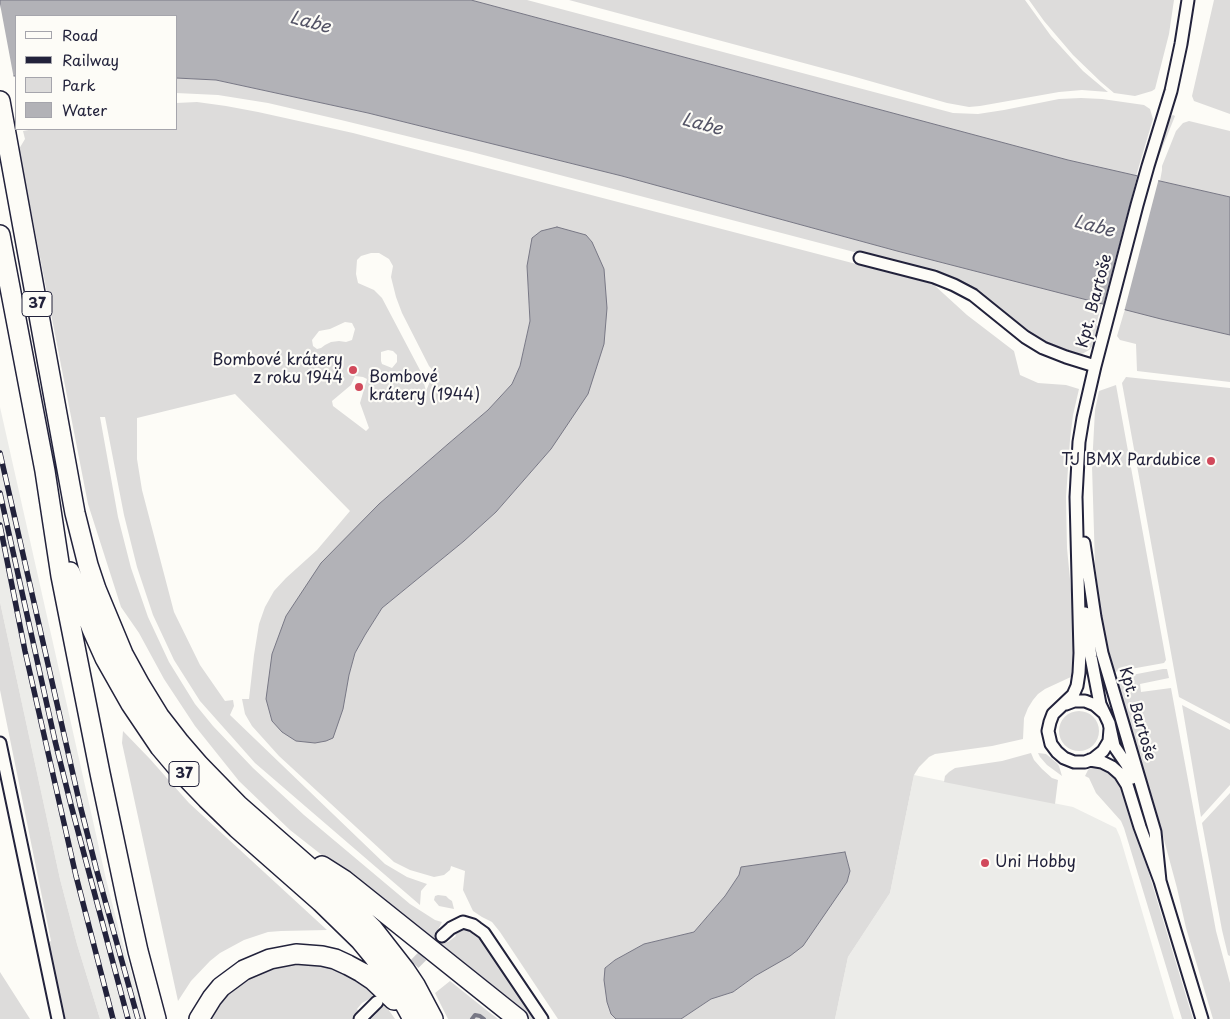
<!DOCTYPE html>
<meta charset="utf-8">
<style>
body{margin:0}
#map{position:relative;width:1230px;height:1019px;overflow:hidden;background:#fdfcf7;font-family:"Playpen Sans",sans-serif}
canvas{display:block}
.legend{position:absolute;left:15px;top:15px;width:162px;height:115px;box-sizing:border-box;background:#fdfcf7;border:1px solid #a5a5ac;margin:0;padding:6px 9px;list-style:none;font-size:15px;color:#22223b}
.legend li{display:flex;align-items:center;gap:10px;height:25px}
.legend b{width:25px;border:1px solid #a5a5ac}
</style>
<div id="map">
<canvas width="1230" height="1019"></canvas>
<ul class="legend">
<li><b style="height:6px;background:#fdfcf7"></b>Road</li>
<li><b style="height:6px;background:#22223b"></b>Railway</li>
<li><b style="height:14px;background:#dddcdb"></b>Park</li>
<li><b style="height:14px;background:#b2b2b7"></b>Water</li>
</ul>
</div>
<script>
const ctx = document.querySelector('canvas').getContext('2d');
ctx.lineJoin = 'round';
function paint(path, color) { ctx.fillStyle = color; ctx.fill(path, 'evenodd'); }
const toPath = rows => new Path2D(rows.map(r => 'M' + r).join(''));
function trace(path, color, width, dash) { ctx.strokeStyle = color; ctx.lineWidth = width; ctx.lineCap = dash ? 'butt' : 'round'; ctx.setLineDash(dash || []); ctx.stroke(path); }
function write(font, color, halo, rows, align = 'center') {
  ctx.font = font + ' "Playpen Sans",sans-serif'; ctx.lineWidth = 4.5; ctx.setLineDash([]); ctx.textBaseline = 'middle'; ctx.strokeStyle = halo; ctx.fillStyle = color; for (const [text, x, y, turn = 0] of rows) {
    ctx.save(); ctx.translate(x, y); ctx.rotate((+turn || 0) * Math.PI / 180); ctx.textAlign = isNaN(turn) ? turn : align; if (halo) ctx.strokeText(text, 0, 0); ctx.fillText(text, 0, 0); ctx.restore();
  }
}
paint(toPath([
 [0,407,106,879,119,930,145,1019,100,1019,77,944,60,879,0,602],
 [914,775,1073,807,1116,828,1120,837,1174,1019,835,1019,848,957,890,893]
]), '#ecece9');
paint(toPath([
 [471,0,527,0,953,113,978,114,1004,110,1059,99,1081,98,1102,99,1144,105,1150,109,1153,119,1136,176,1068,160],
 [569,0,1025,0,1051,36,1072,59,1083,71,1108,92,1082,90,1059,92,980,106,969,107,947,103,852,76],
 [1029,0,1174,0,1169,34,1155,89,1152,91,1135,96,1114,93,1101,82,1073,55,1044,21],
 [1214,0,1230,0,1230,114,1194,101,1192,96],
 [176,78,216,80,368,113,622,176,897,251,1102,303,1096,325,1099,327,1098,330,1093,346,1089,350,1082,354,1071,353,1062,351,1036,338,942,275,472,152,341,120,268,103,218,95,176,93],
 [197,102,226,106,258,112,353,133,933,284,967,315,1014,351,1020,375,1038,383,1066,385,1079,389,1073,415,1070,440,1066,497,1067,548,1072,600,1074,627,1073,676,1045,689,1038,694,1033,700,1028,708,1024,718,1023,739,992,746,935,754,929,757,919,767,914,775,890,893,848,957,835,1019,681,1019,711,999,733,992,755,976,828,909,847,882,850,871,845,852,739,875,725,896,694,932,644,944,615,960,605,968,611,1014,616,1019,558,1019,500,932,492,922,482,917,473,911,463,890,465,871,451,866,450,870,444,875,434,877,410,870,394,862,279,756,252,726,245,714,242,699,249,699,254,655,259,624,265,607,274,591,286,578,317,550,350,511,235,394,137,418,137,459,142,490,174,612,200,665,225,701,233,700,234,706,230,715,385,864,407,877,427,884,421,891,420,905,255,763,200,701,174,660,153,615,137,567,124,515,105,417,100,417,118,517,131,568,148,617,169,662,195,704,213,726,253,768,304,815,410,904,435,920,442,922,436,934,438,940,442,942,448,942,456,936,454,932,463,929,469,929,481,936,535,1017,534,1019,528,1019,448,954,290,830,239,781,195,726,164,679,139,633,121,607,88,504,19,149,25,139,23,131,34,129,176,129,176,103],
 [371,253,379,253,389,259,393,266,391,277,396,297,402,313,429,366,434,372,426,391,421,372,382,298,374,290,358,283,356,274,357,260,361,256],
 [527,266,551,449,496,512,464,541,382,608,365,635,355,653,349,675,358,527,379,504,448,444,488,410,512,384,520,366,530,321],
 [345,322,352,323,355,329,352,340,346,342,339,341,331,342,325,345,321,348,317,349,313,346,312,340,319,331,330,329],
 [388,350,393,351,397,355,397,362,392,368,382,364,381,361,381,352],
 [355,376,363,377,367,379,360,403,369,428,366,431,333,406,332,401,351,385],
 [1173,115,1175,116,1157,161,1156,158,1169,118],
 [1189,121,1230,131,1230,197,1160,181,1162,170,1162,166,1176,131,1183,123],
 [1125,309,1230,335,1230,382,1137,371,1136,344,1120,340,1117,336],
 [1126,377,1230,388,1230,724,1179,697,1122,383],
 [1116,385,1166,660,1164,663,1114,672,1102,621,1095,565,1092,466,1095,410,1099,391],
 [0,602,60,879,77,944,100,1019,52,1019,37,948,51,941,0,690],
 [1163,669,1167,669,1169,678,1140,684,1141,692,1171,688,1216,931,1230,983,1230,1019,1213,1019,1186,928,1177,888,1156,810,1116,678],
 [1182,705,1230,730,1230,785,1201,817],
 '1059 731a20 20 0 1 1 40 0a20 20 0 1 1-40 0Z',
 [123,731,150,759,189,803,327,930,281,931,268,932,244,940,220,953,210,961,191,981,178,1001,122,743],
 [1031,753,1034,760,1042,769,1052,778,1058,780,1055,804,944,782,945,776,949,772,955,768,1002,761],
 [1038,753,1046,754,1057,763,1059,766,1062,776,1047,765,1040,757],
 [1092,767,1101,768,1107,771,1114,777,1124,791,1193,1019,1182,1019,1124,828,1121,821,1096,793,1089,778,1085,776,1088,770],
 [1230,793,1230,956,1228,955,1222,930,1202,823],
 [438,895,446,896,449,899,452,901,454,909,439,906,434,900,435,896],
 [305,961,343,970,379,996,395,1019,371,1019,376,1014,381,1004,374,997,371,998,362,1003,357,1009,359,1012,352,1019,207,1019,218,1002,242,980,272,966],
 [0,972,30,1019,0,1019],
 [450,981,485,1009,498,1019,448,1019,435,993]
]), '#dddcdb');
const water = toPath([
 [0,0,471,0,1068,160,1230,197,1230,335,1161,319,897,251,622,176,368,113,216,80,176,78,176,16,16,16,16,76,0,76,0,0],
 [557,227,586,235,592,242,604,269,607,308,604,344,588,394,551,449,496,512,464,541,382,608,365,635,355,653,349,675,343,709,333,738,326,741,315,743,296,741,282,732,272,721,266,699,272,654,286,616,321,563,379,504,448,444,488,410,512,384,520,366,530,321,527,266,532,238,541,231,557,227],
 [845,852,850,871,847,882,803,946,790,956,755,976,733,992,711,999,681,1019,616,1019,611,1014,607,1002,604,980,605,968,615,960,644,944,694,932,725,896,739,875,741,867,845,852]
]);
paint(water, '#b2b2b7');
trace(water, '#787885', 1);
paint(toPath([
 [0,4,14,79,0,79],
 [1138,173,1159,178,1124,312,1103,306]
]), '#fdfcf7');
trace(toPath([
 [472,1019,475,1015,480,1016,484,1019]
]), '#787885', 4);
trace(toPath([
 [403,976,442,936]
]), '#d1d0d1', 11, [11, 5.5]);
const minor = toPath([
 [860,258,934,277,954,285,973,295,1025,337,1043,348,1066,357,1095,366],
 [1084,543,1095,617,1102,653,1155,832,1160,881],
 [1085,613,1091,657,1100,704,1109,723,1114,746,1127,765,1132,778],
 [1066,704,1074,701,1085,701,1095,705,1103,712],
 [1110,729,1109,741,1103,751,1093,759,1085,762,1074,762,1064,758,1057,752,1051,744,1048,731,1050,722,1053,714,1073,695,1077,686,1079,673,1080,653,1076,497,1079,442,1083,418,1095,366,1137,205,1148,166,1171,91,1181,44,1188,0],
 [0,743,58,1019],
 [1090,760,1102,762,1112,767,1120,774,1127,785,1140,827,1160,881,1202,1019],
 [442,936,451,928,463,922,473,925,477,928,484,933,542,1019],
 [360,1019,377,1002]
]);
const primary = toPath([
 [0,101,75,513,88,565,96,589,123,654,140,685,159,716,180,743,199,765,238,805,327,883,373,929,405,970,415,985,433,1019],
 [0,235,45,471,61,576,100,773,127,901,138,951,156,1019],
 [70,572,92,629,105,658,131,704,160,747,182,773,207,799,237,828,321,902,360,940,374,957,396,988,413,1019],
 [322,866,344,880,518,1019],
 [199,1019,212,998,221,987,244,970,270,959,296,954,322,956,335,959,348,965,361,972,373,980,394,1000]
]);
trace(minor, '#22223b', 15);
trace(primary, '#22223b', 22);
trace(minor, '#fdfcf7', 11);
trace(primary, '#fdfcf7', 19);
const rail = toPath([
 [0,453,80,805,96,868,138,1019],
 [0,493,55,741,71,805,128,1019],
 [0,525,25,651,76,876,113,1019]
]);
trace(rail, '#22223b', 5.5);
trace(rail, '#fdfcf7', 4, [11]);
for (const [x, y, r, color] of [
 [353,370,5,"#d1495b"],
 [359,387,5,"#d1495b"],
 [1211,461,5,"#d1495b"],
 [985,863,5,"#d1495b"]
]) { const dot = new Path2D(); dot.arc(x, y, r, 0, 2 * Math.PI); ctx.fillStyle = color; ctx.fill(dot); trace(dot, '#fdfcf7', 2); }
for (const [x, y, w] of [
 [37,304,30],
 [184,774,30]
]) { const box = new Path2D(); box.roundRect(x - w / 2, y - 12.5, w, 25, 4); ctx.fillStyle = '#fdfcf7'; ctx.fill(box); trace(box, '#22223b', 1); }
write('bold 15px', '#22223b', null, [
 ["37",37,304],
 ["37",184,774]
]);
write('16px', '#22223b', '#fdfcf7', [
 ["Kpt. Bartoše",1095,301,-75],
 ["Kpt. Bartoše",1137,714,74]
]);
write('16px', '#22223b', '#fdfcf7', [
 ["Bombové krátery",343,361],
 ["z roku 1944",343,379],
 ["Bombové",369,378,"left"],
 ["krátery (1944)",369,396,"left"],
 ["TJ BMX Pardubice",1201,461],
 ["Uni Hobby",995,863,"left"]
], 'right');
write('italic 18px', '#545466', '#fdfcf7', [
 ["Labe",310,23,15],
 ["Labe",702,125,15],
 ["Labe",1094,227,15]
]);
</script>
